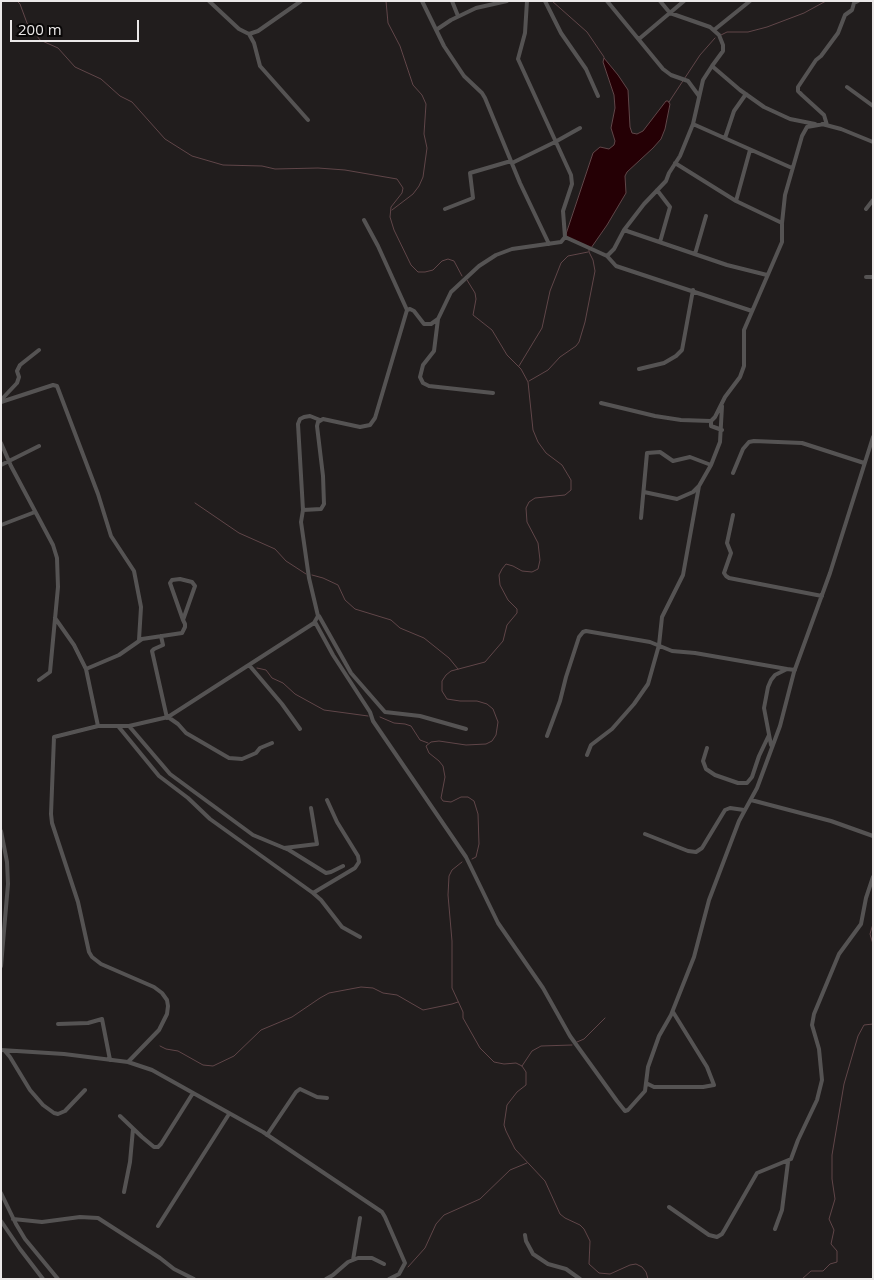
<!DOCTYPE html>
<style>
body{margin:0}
#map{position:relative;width:874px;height:1280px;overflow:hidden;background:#211d1d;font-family:"Open Sans",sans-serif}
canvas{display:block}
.frame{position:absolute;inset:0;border:2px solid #ebe8e8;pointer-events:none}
.scale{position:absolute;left:10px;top:20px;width:129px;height:22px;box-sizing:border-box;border:2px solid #ebe8e8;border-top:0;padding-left:6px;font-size:15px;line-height:18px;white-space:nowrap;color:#ebe8e8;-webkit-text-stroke:4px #090707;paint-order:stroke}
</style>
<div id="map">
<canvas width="874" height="1280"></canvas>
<div class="frame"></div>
<div class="scale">200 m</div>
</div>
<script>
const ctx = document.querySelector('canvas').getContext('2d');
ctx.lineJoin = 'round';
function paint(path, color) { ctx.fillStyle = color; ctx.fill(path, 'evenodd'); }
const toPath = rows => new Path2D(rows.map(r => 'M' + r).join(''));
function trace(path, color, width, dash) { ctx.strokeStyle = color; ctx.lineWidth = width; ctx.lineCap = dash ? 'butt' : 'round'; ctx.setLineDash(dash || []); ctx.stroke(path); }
const water = toPath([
 [604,58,618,75,628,90,630,127,632,133,637,134,643,131,666,101,668,101,670,104,665,129,661,139,653,148,627,172,625,176,626,193,607,225,591,248,565,237,593,153,600,147,609,149,614,145,615,141,611,128,615,108,614,95,603,62,604,58]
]);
paint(water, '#250005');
trace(water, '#604649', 1);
trace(toPath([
 [17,1,20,4,27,23,40,40,58,48,75,67,101,79,120,96,132,102,165,139,192,156,223,165,262,166,275,169,318,168,345,170,397,179,403,188,402,193,391,207,390,217,394,230,411,265,418,272,425,272,433,270,442,261,448,259,454,261,462,276],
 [386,1,388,23,400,46,413,85,422,95,426,104,424,134,427,148,423,177,419,186,413,194,392,210],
 [552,1,587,32,604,57],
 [721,35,727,32,748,32,767,27,804,13,826,1],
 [669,102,700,55,715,38],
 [467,280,475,293,476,299,473,315,492,330,507,355,521,369,528,382,533,430,538,442,546,453,562,465,571,480,571,490,565,495,535,498,529,502,526,508,527,522,538,543,540,560,538,569,532,572,522,571,513,566,506,564,502,569,499,575,500,585,508,600,517,609,517,613,507,625,503,641,485,662,451,671,446,675,442,681,442,691,447,699,460,701,477,701,487,704,493,709,498,722,496,735,492,741,486,744,466,745,439,741,431,742,426,746,429,753,439,761,443,766,445,777,441,798,443,801,451,802,461,797,468,797,474,801,478,814,479,844,476,857,472,859],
 [519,366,542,328,550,291,561,263,568,256,588,252],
 [529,381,548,370,560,357,576,346,579,342,585,322,595,271,593,260,589,252,589,248],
 [195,503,239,533,275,549,286,561,306,574],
 [312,575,323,578,338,585,345,600,355,609,391,620,400,628,424,638,449,658,458,669],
 [257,668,266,670,272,678,283,683,295,694,324,710,368,716],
 [380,717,394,723,405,724,411,726,420,740,428,743],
 [462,862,452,870,449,876,448,895,452,941,452,988,463,1012,463,1018,480,1048,494,1062,504,1064,516,1063,522,1066,526,1072,526,1085,517,1092,507,1105,504,1125,506,1131,515,1149,545,1181,560,1214,565,1218,580,1225,584,1229,590,1241,589,1264,599,1273,610,1274,630,1265,636,1264,642,1267,646,1272,648,1279],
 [873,924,870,934,873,944],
 [577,1042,584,1039,605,1018],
 [160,1046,166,1049,178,1051,203,1065,213,1066,234,1056,261,1030,292,1017,320,998,329,993,361,987,373,988,383,993,397,995,423,1010,452,1004,458,1002],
 [522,1066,532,1051,541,1046,572,1045],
 [408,1267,425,1248,436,1224,444,1215,480,1199,510,1170,527,1163],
 [802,1279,811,1271,823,1271,830,1264,837,1262,837,1251,831,1244,834,1230,829,1219,835,1199,832,1179,832,1155,844,1084,858,1036,864,1025,873,1024]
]), '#604649', 1);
trace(toPath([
 [209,1,239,29,249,34,254,43,260,66,308,120],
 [422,1,444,46,464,76,482,93,485,98,520,183,549,244],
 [452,1,458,16],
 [545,1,561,33,586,69,598,96],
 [607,1,663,69,671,75,688,81,699,96],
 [660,1,670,13,710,27,719,35,723,45,723,51,712,66],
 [436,30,451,20,476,8,507,1],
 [714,30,750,1],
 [249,34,258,31,301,1],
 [639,39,684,1],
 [847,87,873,106],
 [693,124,792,168],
 [822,124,841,129,873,142],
 [827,125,824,115,802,95,798,91,798,87,816,60,821,56,838,33,845,15,852,10,854,3,858,1],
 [725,138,734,111,746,94],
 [512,163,555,142,580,128],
 [675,163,736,201,782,223],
 [657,190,670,207,660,242],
 [736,201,750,150],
 [445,209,473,198,470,173,511,161],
 [866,209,873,200],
 [364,220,378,246,407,310],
 [624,230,727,265,767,275],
 [565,237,607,256,616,266,752,311],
 [695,254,706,216],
 [607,256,614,249,624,230,644,204,666,181,669,173,680,156,693,124,703,80,712,66,740,90,764,107,790,119,815,124],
 [866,277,873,277],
 [639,369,664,363,676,356,682,350,693,290],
 [493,393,429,386,423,383,420,377,423,365,434,351,438,319,451,292,479,266,496,255,512,249,561,242,565,237,563,211,572,184,571,175,518,59,525,33,527,1],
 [1,400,17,383,19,377,17,371,20,365,39,350],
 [1,402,53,385,57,386,98,494,111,536,134,571,141,607,139,640],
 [601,403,655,416,681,420,711,421,715,417,725,397,740,377,744,366,744,330,782,242,782,223,785,195,802,136,807,127,824,124],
 [711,421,711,426,722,430],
 [1,443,11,466,53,545,57,558,58,587,50,672,39,680],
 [1,465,39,446],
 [733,473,743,449,749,442,754,441,802,443,864,463],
 [644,492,677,499,693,492,699,486,711,465,720,442,722,406],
 [303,510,298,424,300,419,304,417,310,416,320,420],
 [733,515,727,543,731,553,724,573,726,576,729,578,822,596],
 [641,518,647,453,660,452,673,461,690,457,711,465],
 [1,525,35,512],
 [319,616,351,673,385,712,420,716,466,729],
 [55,618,74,645,86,669,98,726],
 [315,622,333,655,370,712,373,721,466,857,498,923,543,988,570,1036,617,1101,625,1111,628,1110,645,1091,648,1067,659,1036,671,1015,694,957,709,900,739,821,757,788,780,726,794,672,830,573,873,437],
 [161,636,163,645,154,649,152,651,167,718],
 [249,665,282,704,300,729],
 [86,669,119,655,142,639,182,633,185,627,185,624,183,620,170,583,172,580,180,579,192,582,195,586,183,620],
 [168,717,178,724,186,733,229,758,242,759,256,753,260,748,272,743],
 [118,726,159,776,188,798,210,819,313,893,321,900,342,927,360,937],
 [129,726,170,774,253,835,289,850,326,873,331,872,343,866],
 [547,736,560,701,566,677,579,637,583,632,586,631,650,642,672,651,695,653,787,669],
 [771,745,764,708,768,687,771,680,775,675,787,669,795,670],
 [707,748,703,761,706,769,715,775,738,783,747,783,752,777,759,756,769,735],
 [587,755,591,745,612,729,634,704,648,684,659,645,662,617,683,575,699,486],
 [751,800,831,821,873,836],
 [1,831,7,862,8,884,1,966],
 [645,834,688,851,696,852,702,848,725,810,730,808,744,810],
 [284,848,317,844,311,808],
 [313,893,355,868,359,862,358,856,337,822,327,800],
 [58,1024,88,1023,102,1019,110,1060],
 [1,1050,64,1054,128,1062,152,1070,263,1132,382,1212,385,1217,405,1263,399,1274,389,1279],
 [5,1051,10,1057,30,1090,43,1105,54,1113,58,1114,65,1111,85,1090],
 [128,1062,159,1030,167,1014,168,1006,167,1000,162,993,154,987,101,964,92,957,89,952,78,902,52,823,51,814,54,737,98,726,129,726,168,717,314,623,318,616,309,578,301,522,303,510,321,509,324,504,323,476,317,426,318,422,323,419,360,427,370,425,375,418,407,310,410,309,414,311,424,324,431,324,438,319],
 [646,1083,654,1087,703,1087,714,1085,707,1067,673,1012],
 [120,1116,142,1137,154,1147,158,1147,161,1144,193,1093],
 [267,1135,296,1092,300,1089,317,1097,327,1098],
 [124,1192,130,1162,133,1129],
 [1,1193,16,1224,25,1239,58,1279],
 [669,1207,709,1235,717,1237,722,1234,725,1229,757,1173,791,1159,798,1140,817,1100,822,1080,819,1049,812,1025,814,1014,839,954,861,924,866,898,873,877],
 [13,1219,42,1222,80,1217,98,1218,160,1258,174,1269,194,1279],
 [1,1221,20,1249,43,1279],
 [158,1226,229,1114],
 [775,1229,782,1210,788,1162],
 [525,1235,526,1241,533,1254,548,1264,566,1269,580,1279],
 [353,1260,360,1218],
 [326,1279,333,1275,348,1262,358,1258,372,1258,384,1264]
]), '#555353', 4);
</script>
